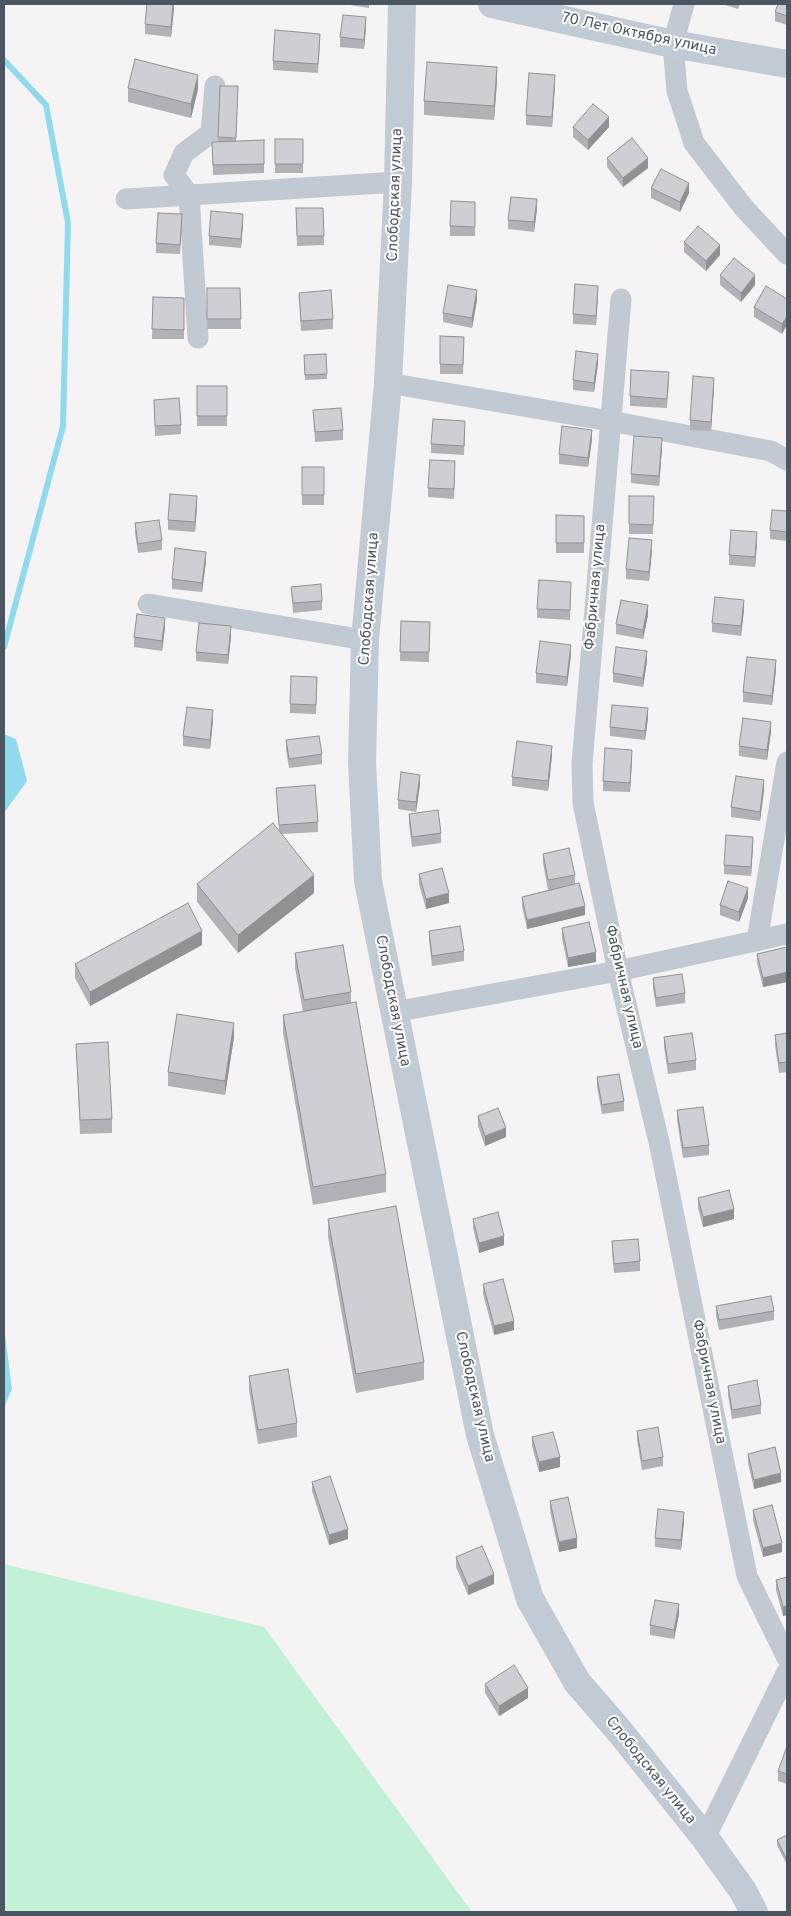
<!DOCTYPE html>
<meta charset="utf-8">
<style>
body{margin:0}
#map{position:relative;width:791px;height:1916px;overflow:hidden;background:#f5f3f3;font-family:Overpass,sans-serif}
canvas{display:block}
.frame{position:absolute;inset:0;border:5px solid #4a5661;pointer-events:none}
</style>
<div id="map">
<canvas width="791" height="1916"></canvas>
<div class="frame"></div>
</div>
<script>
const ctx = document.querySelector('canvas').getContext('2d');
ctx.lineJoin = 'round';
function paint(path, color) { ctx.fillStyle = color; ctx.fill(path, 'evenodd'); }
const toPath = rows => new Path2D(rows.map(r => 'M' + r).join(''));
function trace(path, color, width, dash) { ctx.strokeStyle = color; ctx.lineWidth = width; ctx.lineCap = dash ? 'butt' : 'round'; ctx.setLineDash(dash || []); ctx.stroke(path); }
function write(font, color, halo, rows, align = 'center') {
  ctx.font = font + ' Overpass,sans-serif'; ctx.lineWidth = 4; ctx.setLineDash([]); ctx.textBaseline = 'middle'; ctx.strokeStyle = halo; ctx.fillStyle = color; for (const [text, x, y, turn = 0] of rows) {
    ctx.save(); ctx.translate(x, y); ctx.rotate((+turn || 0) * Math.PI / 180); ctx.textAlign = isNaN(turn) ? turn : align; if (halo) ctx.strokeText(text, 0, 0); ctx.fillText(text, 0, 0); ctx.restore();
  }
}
paint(toPath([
 [4,1564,264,1627,472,1912,4,1912]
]), '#c3f1d5');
paint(toPath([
 [4,734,16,739,27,781,4,813],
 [4,1327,12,1389,4,1408]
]), '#90daee');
trace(toPath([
 [4,60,46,105,68,223,63,426,4,647]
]), '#90daee', 6);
trace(toPath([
 [684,4,673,44,677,91,694,143,744,208,787,254],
 [126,199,398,182],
 [621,299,582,764,583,803,618,971,659,1142,747,1576,787,1658],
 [198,338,189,195,174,175,184,153,211,133,215,86],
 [388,383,610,421,771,451,787,460],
 [148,604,365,640],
 [757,941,787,762],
 [394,1012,618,971,787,934],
 [705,1838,787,1672]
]), '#c1cad2', 21);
trace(toPath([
 [402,4,398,182,388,383,365,640,362,762,368,881,480,1435,530,1599,577,1682,621,1733,705,1838,743,1891,754,1912],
 [492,4,673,44,787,64]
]), '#c1cbd6', 28);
paint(toPath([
 [174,4,171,37,145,34,145,24],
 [344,4,369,4,369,8],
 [722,4,740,4,738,9],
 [787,4,787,25,775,21,775,12],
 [366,27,364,49,340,47,340,37],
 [320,43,318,73,273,70,273,61],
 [497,81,494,120,424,115,424,101],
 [555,84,552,127,526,125,526,115],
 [220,86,238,86,236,141,264,140,264,173,213,175,212,142,218,142],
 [128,88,198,89,191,118,128,102],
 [573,127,609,127,588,150,573,137],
 [275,139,303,139,303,173,275,173],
 [607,158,648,168,623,187,607,167],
 [651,188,689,193,680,212,651,198],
 [475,202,475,236,450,236,450,226],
 [296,208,323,208,324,245,297,246],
 [537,209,534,232,508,229,508,220],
 [243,223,241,248,209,245,209,236],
 [182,224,180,254,156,253,156,243],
 [684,242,720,255,706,271,684,252],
 [720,275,755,285,741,302,720,285],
 [207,288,240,288,241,329,207,329],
 [299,293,333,319,333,329,301,331],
 [598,296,596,325,573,324,573,314],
 [153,297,184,298,184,339,152,339],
 [787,299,782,334,754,317,754,307],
 [477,300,472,328,443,322,443,313],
 [440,336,464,337,463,374,440,374],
 [326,354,327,379,305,380,304,355],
 [598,364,594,392,573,390,573,380],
 [669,381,667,408,630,406,630,396],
 [197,386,227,386,227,426,197,426],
 [714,387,711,431,690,430,690,420],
 [154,400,181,425,181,434,155,436],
 [313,410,343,430,343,440,315,442],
 [465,431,464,455,431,453,431,444],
 [592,439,588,467,559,464,559,454],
 [662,448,659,486,631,483,631,474],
 [302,467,324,467,324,505,302,505],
 [455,471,454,499,428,497,428,488],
 [629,496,654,496,653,534,629,534],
 [197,506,195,532,168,530,168,520],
 [787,511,787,541,770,539,770,530],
 [556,515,584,516,584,553,556,553],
 [135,523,162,540,162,550,138,553,135,533],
 [757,542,755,567,729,565,729,555],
 [652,550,649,581,626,579,626,569],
 [206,561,202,592,172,589,172,579],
 [291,587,322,601,322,610,293,613],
 [571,591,570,620,537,618,537,609],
 [744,610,741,636,712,632,712,623],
 [648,615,643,639,616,634,616,624],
 [401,621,430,622,429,662,400,661],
 [165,627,162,651,134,647,134,637],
 [231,636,228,664,196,661,196,652],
 [571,655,567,686,536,683,536,673],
 [647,661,643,687,613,682,613,673],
 [776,670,772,705,743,702,743,692],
 [317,677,316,714,290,713,290,704],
 [648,718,645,740,610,736,610,727],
 [213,720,210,749,183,746,183,736],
 [771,732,767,760,739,756,739,746],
 [286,740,322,754,322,764,289,768,286,750],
 [552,756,548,791,512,786,512,777],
 [632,759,630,792,603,791,603,781],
 [420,784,416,812,398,809,398,800],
 [276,788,318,822,318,832,282,834,314,893,238,953,197,902,197,884,279,830],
 [764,790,760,821,731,817,731,807],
 [409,814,441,833,441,843,412,847,409,824],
 [753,846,751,876,724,874,724,865],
 [543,854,575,875,575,884,585,915,527,929,522,906,522,897,548,890,543,863],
 [419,874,449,903,426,909,419,884],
 [748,898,739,922,720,915,720,905],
 [562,928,596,962,568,967,562,938],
 [429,931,464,951,464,961,432,966,429,940],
 [202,945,90,1006,75,978,75,964],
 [787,947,787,982,763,987,757,963,757,954],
 [295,953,351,992,351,1003,386,1174,386,1192,313,1205,283,1033,283,1015,303,1012,295,968],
 [653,978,685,993,685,1003,656,1007,653,988],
 [787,1033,787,1072,779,1073,775,1045,775,1035],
 [234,1037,225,1095,168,1086,168,1072],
 [664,1037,696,1060,696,1070,668,1074,664,1047],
 [76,1044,112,1119,112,1133,80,1134],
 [597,1077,624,1101,624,1111,602,1114,597,1087],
 [677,1110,709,1145,709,1155,683,1158,677,1120],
 [478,1116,506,1137,485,1146,478,1126],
 [698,1198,734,1219,703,1227,698,1208],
 [328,1219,424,1362,424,1380,356,1393,328,1237],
 [473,1219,504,1245,479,1253,473,1228],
 [612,1241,640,1261,640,1271,614,1273,612,1251],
 [483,1284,514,1330,494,1335,483,1294],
 [716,1306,774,1311,774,1320,719,1330,716,1315],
 [249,1376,297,1423,297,1437,258,1444,249,1390],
 [728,1386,761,1405,761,1414,732,1419,728,1395],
 [637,1431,663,1457,663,1466,642,1470,637,1440],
 [532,1437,560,1467,539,1472,532,1446],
 [748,1454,781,1482,754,1489,748,1463],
 [312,1482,348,1539,329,1545,312,1491],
 [550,1501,577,1548,559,1552,550,1511],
 [753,1510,782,1552,763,1557,753,1520],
 [684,1522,681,1550,655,1547,655,1538],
 [456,1557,494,1584,468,1595,456,1567],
 [787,1577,787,1615,783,1616,776,1590,776,1580],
 [679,1614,674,1639,650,1635,650,1625],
 [485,1684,528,1698,499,1716,485,1693],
 [787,1749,787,1784,778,1781,778,1771],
 [787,1835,787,1865,777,1845,777,1840]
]), '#b0b2b7');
paint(toPath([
 [173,4,174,9,171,37,171,27],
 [366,17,366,27,364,49,364,40],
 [497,67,497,81,494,120,494,106],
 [198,75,198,89,191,118,191,104],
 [555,75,555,84,552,127,552,117],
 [609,117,609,127,588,150,588,140],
 [648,158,648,168,623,187,623,178],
 [689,183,689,193,680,212,680,202],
 [537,199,537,209,534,232,534,222],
 [243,214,243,223,241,248,241,239],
 [720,245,720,255,706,271,706,261],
 [755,275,755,285,741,302,741,293],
 [598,286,598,296,596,325,596,316],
 [477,290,477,300,472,328,472,318],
 [787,316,787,325,782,334,782,324],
 [598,354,598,364,594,392,594,383],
 [714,378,714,387,711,431,711,422],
 [592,430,592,439,588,467,588,458],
 [662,438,662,448,659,486,659,476],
 [197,496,197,506,195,532,195,522],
 [757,532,757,542,755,567,755,557],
 [652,540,652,550,649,581,649,572],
 [206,552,206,561,202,592,202,583],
 [744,600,744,610,741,636,741,626],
 [648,605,648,615,643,639,643,630],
 [165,618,165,627,162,651,162,641],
 [231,626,231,636,228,664,228,655],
 [571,645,571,655,567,686,567,677],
 [647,651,647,661,643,687,643,678],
 [776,660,776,670,772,705,772,696],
 [648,708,648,718,645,740,645,731],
 [213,710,213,720,210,749,210,740],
 [771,722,771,732,767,760,767,750],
 [552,746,552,756,548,791,548,781],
 [632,750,632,759,630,792,630,783],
 [420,775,420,784,416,812,416,802],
 [764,780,764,790,760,821,760,812],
 [753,837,753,846,751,876,751,867],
 [314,875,314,893,238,953,238,935],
 [748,888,748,898,739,922,739,912],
 [449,893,449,903,426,909,426,899],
 [585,906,585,915,527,929,527,920],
 [202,931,202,945,90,1006,90,992],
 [596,952,596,962,568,967,568,958],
 [787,972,787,982,763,987,763,978],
 [234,1023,234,1037,225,1095,225,1081],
 [506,1128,506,1137,485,1146,485,1136],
 [734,1209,734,1219,703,1227,703,1217],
 [504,1236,504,1245,479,1253,479,1243],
 [514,1321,514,1330,494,1335,494,1326],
 [560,1457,560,1467,539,1472,539,1462],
 [781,1473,781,1482,754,1489,754,1480],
 [684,1512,684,1522,681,1550,681,1540],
 [348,1529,348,1539,329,1545,329,1535],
 [577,1538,577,1548,559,1552,559,1542],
 [782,1543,782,1552,763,1557,763,1548],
 [494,1574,494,1584,468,1595,468,1586],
 [679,1604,679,1614,674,1639,674,1630],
 [787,1606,787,1615,783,1616,783,1607],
 [528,1688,528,1698,499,1716,499,1706]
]), '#909195');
const building = toPath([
 [147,4,173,4,171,27,145,24,147,4],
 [778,4,787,4,787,16,775,12,778,4],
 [343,15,366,17,364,40,340,37,343,15],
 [275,30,320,34,318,64,273,61,275,30],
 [135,59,198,75,191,104,128,88,135,59],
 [427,62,497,67,494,106,424,101,427,62],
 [529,73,555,75,552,117,526,115,529,73],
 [220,86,238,86,236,138,218,137,220,86],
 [593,104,609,117,588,140,573,127,593,104],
 [632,138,648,158,623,178,607,158,632,138],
 [275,139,303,139,303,164,275,164,275,139],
 [264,140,264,164,213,165,212,142,264,140],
 [661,169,689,183,680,202,651,188,661,169],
 [511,197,537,199,534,222,508,220,511,197],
 [451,201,475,202,475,227,450,226,451,201],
 [296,208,323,208,324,236,297,236,296,208],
 [211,211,243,214,241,239,209,236,211,211],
 [158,213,182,214,180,245,156,243,158,213],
 [698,226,720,245,706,261,684,242,698,226],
 [734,258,755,275,741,293,720,275,734,258],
 [575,284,598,286,596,316,573,314,575,284],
 [448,285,477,290,472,318,443,313,448,285],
 [766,286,787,299,787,316,782,324,754,307,766,286],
 [207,288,240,288,241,319,207,319,207,288],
 [331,290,333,319,301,321,299,293,331,290],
 [153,297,184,298,184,330,152,329,153,297],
 [440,336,464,337,463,365,440,364,440,336],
 [576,351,598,354,594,383,573,380,576,351],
 [326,354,327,374,305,375,304,355,326,354],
 [631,370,669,372,667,399,630,396,631,370],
 [693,376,714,378,711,422,690,420,693,376],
 [197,386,227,386,227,416,197,416,197,386],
 [179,398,181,425,155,426,154,400,179,398],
 [341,408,343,430,315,432,313,410,341,408],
 [433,419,465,421,464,446,431,444,433,419],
 [562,426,592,430,588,458,559,454,562,426],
 [634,436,662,438,659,476,631,474,634,436],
 [430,460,455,461,454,489,428,488,430,460],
 [302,467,324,467,324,495,302,495,302,467],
 [170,494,197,496,195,522,168,520,170,494],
 [629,496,654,496,653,525,629,524,629,496],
 [772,510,787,511,787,532,770,530,772,510],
 [556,515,584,516,584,543,556,543,556,515],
 [159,520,162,540,138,544,135,523,159,520],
 [731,530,757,532,755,557,729,555,731,530],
 [629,538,652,540,649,572,626,569,629,538],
 [175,548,206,552,202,583,172,579,175,548],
 [539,580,571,582,570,610,537,609,539,580],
 [321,584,322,601,293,603,291,587,321,584],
 [715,597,744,600,741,626,712,623,715,597],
 [621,600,648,605,643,630,616,624,621,600],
 [137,614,165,618,162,641,134,637,137,614],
 [401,621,430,622,429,652,400,652,401,621],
 [199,623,231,626,228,655,196,652,199,623],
 [540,641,571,645,567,677,536,673,540,641],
 [616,647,647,651,643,678,613,673,616,647],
 [747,657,776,660,772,696,743,692,747,657],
 [291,676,317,677,316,705,290,704,291,676],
 [612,705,648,708,645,731,610,727,612,705],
 [187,707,213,710,210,740,183,736,187,707],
 [743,718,771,722,767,750,739,746,743,718],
 [319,736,322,754,289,759,286,740,319,736],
 [517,741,552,746,548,781,512,777,517,741],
 [605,748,632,750,630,783,603,781,605,748],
 [401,772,420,775,416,802,398,800,401,772],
 [736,776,764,780,760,812,731,807,736,776],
 [315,785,318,822,279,825,276,788,315,785],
 [438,810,441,833,412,837,409,814,438,810],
 [273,823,314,875,238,935,197,884,273,823],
 [726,835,753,837,751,867,724,865,726,835],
 [569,848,575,875,548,880,543,854,569,848],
 [442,868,449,893,426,899,419,874,442,868],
 [728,881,748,888,739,912,720,905,728,881],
 [579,883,585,906,527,920,522,897,579,883],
 [188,903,202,931,90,992,75,964,188,903],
 [589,922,596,952,568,958,562,928,589,922],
 [460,926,464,951,432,956,429,931,460,926],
 [343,945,351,992,304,1000,295,953,343,945],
 [787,947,787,972,763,978,757,954,787,947],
 [682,974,685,993,656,998,653,978,682,974],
 [356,1002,386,1174,313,1187,283,1015,356,1002],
 [177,1014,234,1023,225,1081,168,1072,177,1014],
 [692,1033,696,1060,668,1064,664,1037,692,1033],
 [787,1033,787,1062,779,1063,775,1035,787,1033],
 [108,1042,112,1119,80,1120,76,1044,108,1042],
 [619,1074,624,1101,602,1105,597,1077,619,1074],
 [703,1107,709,1145,683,1148,677,1110,703,1107],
 [498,1108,506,1128,485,1136,478,1116,498,1108],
 [729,1190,734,1209,703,1217,698,1198,729,1190],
 [396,1206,424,1362,356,1374,328,1219,396,1206],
 [498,1212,504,1236,479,1243,473,1219,498,1212],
 [638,1239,640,1261,614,1264,612,1241,638,1239],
 [503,1279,514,1321,494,1326,483,1284,503,1279],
 [771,1296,774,1311,719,1320,716,1306,771,1296],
 [288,1369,297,1423,258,1430,249,1376,288,1369],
 [757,1380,761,1405,732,1410,728,1386,757,1380],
 [658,1427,663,1457,642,1461,637,1431,658,1427],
 [553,1432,560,1457,539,1462,532,1437,553,1432],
 [775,1447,781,1473,754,1480,748,1454,775,1447],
 [330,1476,348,1529,329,1535,312,1482,330,1476],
 [568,1497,577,1538,559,1542,550,1501,568,1497],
 [772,1505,782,1543,763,1548,753,1510,772,1505],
 [658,1509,684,1512,681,1540,655,1538,658,1509],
 [482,1546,494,1574,468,1586,456,1557,482,1546],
 [787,1577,787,1606,783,1607,776,1580,787,1577],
 [655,1600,679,1604,674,1630,650,1625,655,1600],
 [514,1665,528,1688,499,1706,485,1684,514,1665],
 [786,1749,787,1749,787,1774,778,1771,786,1749],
 [787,1835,787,1860,777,1840,787,1835]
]);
paint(building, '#cdcfd5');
trace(building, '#909195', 1);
write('15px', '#4a5661', '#fff', [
 ["70 Лет Октября улица",639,35,12],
 ["Слободская улица",396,195,-88],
 ["Фабричная улица",596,587,-85],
 ["Слободская улица",370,599,-86],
 ["Фабричная улица",623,987,77],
 ["Слободская улица",392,1001,79],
 ["Фабричная улица",708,1382,79],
 ["Слободская улица",474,1397,77],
 ["Слободская улица",650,1771,51]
]);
</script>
